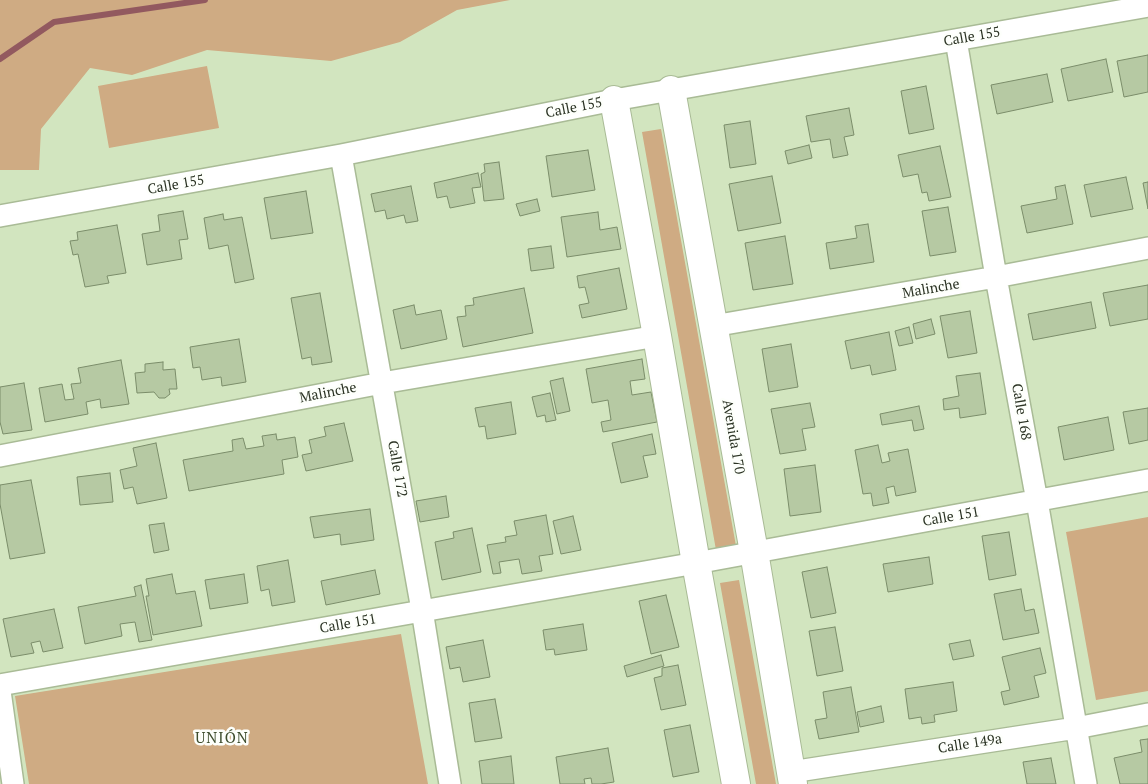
<!DOCTYPE html>
<meta charset="utf-8">
<style>
body{margin:0}
canvas{display:block;background:#d2e5bf}
</style>
<canvas width="1148" height="784"></canvas>
<script>
const ctx = document.querySelector('canvas').getContext('2d');
ctx.lineJoin = 'round';
function paint(path, color) { ctx.fillStyle = color; ctx.fill(path, 'evenodd'); }
const toPath = rows => new Path2D(rows.map(r => 'M' + r).join(''));
function trace(path, color, width, dash) { ctx.strokeStyle = color; ctx.lineWidth = width; ctx.lineCap = dash ? 'butt' : 'round'; ctx.setLineDash(dash || []); ctx.stroke(path); }
function write(font, color, halo, rows, align = 'center') {
  ctx.font = font + ' "PT Serif",serif'; ctx.lineWidth = 5; ctx.setLineDash([]); ctx.textBaseline = 'middle'; ctx.strokeStyle = halo; ctx.fillStyle = color; for (const [text, x, y, turn = 0] of rows) {
    ctx.save(); ctx.translate(x, y); ctx.rotate((+turn || 0) * Math.PI / 180); ctx.textAlign = isNaN(turn) ? turn : align; if (halo) ctx.strokeText(text, 0, 0); ctx.fillText(text, 0, 0); ctx.restore();
  }
}
paint(toPath([
 [0,0,510,0,457,10,400,42,331,61,207,50,132,75,90,68,41,129,39,170,0,170],
 [207,66,219,128,109,148,98,86],
 [661,129,736,546,716,550,642,132],
 [1148,517,1148,691,1096,700,1066,532],
 [739,580,776,784,756,784,720,583],
 [401,634,428,784,29,784,15,696]
]), '#cfab83');
trace(toPath([
 [0,59,54,22,205,0]
]), '#92595f', 6);
const building = toPath([
 [1148,55,1148,92,1124,97,1117,61,1148,55],
 [1106,59,1113,92,1068,101,1061,69,1106,59],
 [1047,74,1053,102,997,114,991,85,1047,74],
 [926,86,934,129,909,134,901,91,926,86],
 [849,108,854,135,844,137,848,155,833,158,830,139,811,142,806,116,849,108],
 [750,121,756,164,730,168,724,125,750,121],
 [809,145,812,158,788,164,785,151,809,145],
 [940,146,951,197,929,201,927,192,922,193,918,174,903,177,898,155,940,146],
 [588,150,595,190,552,197,546,156,588,150],
 [499,162,504,199,484,201,481,174,485,172,484,164,499,162],
 [478,173,481,187,472,188,475,203,450,208,447,196,437,198,434,183,478,173],
 [772,176,781,223,738,231,729,184,772,176],
 [1126,177,1133,209,1091,217,1084,185,1126,177],
 [1148,182,1148,209,1143,183,1148,182],
 [1065,185,1073,224,1027,233,1021,206,1057,199,1055,187,1065,185],
 [411,186,418,221,406,223,404,215,387,219,385,210,375,212,371,194,411,186],
 [306,191,313,233,271,239,264,198,306,191],
 [537,199,540,211,520,216,516,204,537,199],
 [948,207,956,252,930,256,922,211,948,207],
 [183,211,188,239,179,240,182,259,147,265,142,234,160,231,158,215,183,211],
 [598,212,600,230,617,227,621,249,567,257,561,217,598,212],
 [223,214,224,220,242,217,254,279,235,283,228,245,209,249,204,218,223,214],
 [868,224,874,262,830,269,826,243,857,238,855,226,868,224],
 [117,225,126,273,107,276,109,283,85,287,78,254,73,255,70,241,78,240,77,232,117,225],
 [785,236,793,284,753,290,745,243,785,236],
 [551,246,554,268,531,271,528,249,551,246],
 [619,268,627,309,582,318,579,305,589,303,585,287,579,288,577,276,619,268],
 [1148,285,1148,319,1110,326,1103,293,1148,285],
 [524,288,533,333,463,347,457,317,466,316,465,306,474,305,473,298,524,288],
 [320,293,332,362,312,365,311,357,302,359,291,298,320,293],
 [1091,302,1096,328,1033,340,1028,314,1091,302],
 [414,305,416,315,441,310,447,339,401,349,393,310,414,305],
 [970,311,977,353,948,358,940,316,970,311],
 [931,319,935,334,916,339,913,324,931,319],
 [909,327,913,343,899,346,895,331,909,327],
 [889,332,896,370,872,375,870,365,851,369,845,341,889,332],
 [239,339,246,382,222,386,221,377,202,380,200,367,193,368,190,347,239,339],
 [791,344,798,387,769,392,762,349,791,344],
 [642,359,645,379,630,381,632,395,651,392,657,422,603,432,601,422,611,420,608,400,592,403,586,369,642,359],
 [121,360,129,404,101,408,100,399,86,402,88,414,45,422,39,388,62,384,65,400,74,399,71,384,81,383,78,368,121,360],
 [163,362,163,370,175,369,177,389,169,389,170,394,165,398,159,398,154,392,137,393,135,373,145,372,145,364,163,362],
 [980,373,986,414,960,418,959,408,944,410,943,399,959,396,956,376,980,373],
 [563,378,570,411,557,414,550,381,563,378],
 [24,383,32,430,3,434,0,422,0,387,24,383],
 [550,393,556,420,546,422,545,415,537,417,532,397,550,393],
 [511,402,516,434,487,439,485,426,479,427,475,408,511,402],
 [810,403,815,427,802,429,806,450,780,454,771,409,810,403],
 [919,406,924,429,914,431,912,420,882,425,880,414,919,406],
 [1148,408,1148,440,1129,444,1123,412,1148,408],
 [1108,417,1114,450,1064,460,1058,427,1108,417],
 [344,423,353,461,306,471,302,455,312,453,309,440,326,436,324,427,344,423],
 [276,434,277,440,295,437,298,457,282,460,284,474,189,491,183,460,233,451,232,440,243,438,246,449,264,446,262,436,276,434],
 [652,434,656,454,643,456,648,477,621,483,612,443,652,434],
 [156,443,167,498,137,504,133,487,124,489,120,470,137,466,133,448,156,443],
 [878,445,882,463,890,461,888,453,908,449,916,492,896,496,894,486,886,488,889,503,873,506,871,493,863,494,855,450,878,445],
 [815,465,821,512,790,516,784,469,815,465],
 [110,473,113,502,80,505,77,477,110,473],
 [31,480,45,553,10,559,0,504,0,485,31,480],
 [446,496,449,517,420,522,416,501,446,496],
 [370,509,374,540,341,545,340,534,314,538,310,517,370,509],
 [546,515,553,554,539,556,542,571,522,574,519,559,499,562,501,573,493,574,487,545,506,542,505,537,517,535,514,521,546,515],
 [573,516,581,550,561,554,553,521,573,516],
 [164,523,169,550,154,553,149,525,164,523],
 [472,528,481,572,442,580,435,542,454,538,453,532,472,528],
 [1009,532,1016,575,989,580,982,536,1009,532],
 [929,557,933,584,888,592,883,564,929,557],
 [288,560,295,602,272,606,269,589,261,591,257,566,288,560],
 [827,567,836,613,811,618,802,572,827,567],
 [375,570,380,594,326,605,321,581,375,570],
 [172,574,176,594,195,591,202,626,153,635,146,596,149,596,146,579,172,574],
 [244,574,248,603,210,609,205,580,244,574],
 [141,585,152,640,139,642,135,622,120,624,122,636,85,644,78,607,136,596,134,587,141,585],
 [1021,589,1025,611,1034,609,1039,633,1003,640,994,594,1021,589],
 [666,595,679,647,651,654,639,601,666,595],
 [54,609,63,648,43,652,40,641,31,643,34,653,11,657,3,619,54,609],
 [583,624,587,650,555,655,554,649,546,650,543,630,583,624],
 [835,627,843,671,817,676,809,631,835,627],
 [483,640,490,677,463,682,460,667,450,669,446,647,483,640],
 [970,640,974,656,953,660,949,644,970,640],
 [1040,648,1046,673,1034,676,1039,697,1004,705,1001,692,1010,690,1002,657,1040,648],
 [661,655,664,666,627,677,624,666,661,655],
 [678,665,686,705,661,710,654,678,662,676,662,668,678,665],
 [953,682,957,711,934,715,935,722,922,724,921,717,909,719,905,689,953,682],
 [851,687,859,732,819,739,815,720,827,718,823,692,851,687],
 [495,699,502,738,475,742,469,703,495,699],
 [881,706,884,722,860,727,857,712,881,706],
 [690,725,699,772,673,777,664,730,690,725],
 [1148,739,1148,784,1120,784,1114,758,1142,752,1140,740,1148,739],
 [608,748,614,782,601,784,592,784,591,778,584,779,585,784,560,784,556,757,608,748],
 [511,756,514,784,482,784,479,761,511,756],
 [1051,758,1056,784,1027,784,1023,762,1051,758]
]);
paint(building, '#b6c9a3');
trace(building, '#7b8d6a', 1);
const street = toPath([
 [956,40,996,277,1037,501,1086,784],
 [341,155,422,610,450,784],
 [0,216,341,155,614,100,1148,6],
 [713,326,996,277,1148,248],
 [0,456,382,383,657,336],
 [0,685,696,563,1148,480],
 [0,691,13,784],
 [791,772,1076,728,1148,714]
]);
const secondary = toPath([
 [671,90,754,552,793,784],
 [614,100,657,336,696,563,736,784]
]);
trace(street, '#a9bb96', 24);
trace(secondary, '#a9bb96', 30);
trace(street, '#fff', 21);
trace(secondary, '#fff', 28);
write('14px', '#2b3324', '#fdfffb', [
 ["Calle 155",972,37,-10],
 ["Calle 155",574,108,-11],
 ["Calle 155",176,185,-10],
 ["Malinche",931,289,-10],
 ["Malinche",328,393,-11],
 ["Calle 168",1021,412,80],
 ["Avenida 170",733,437,80],
 ["Calle 172",397,469,80],
 ["Calle 151",951,517,-10],
 ["Calle 151",348,624,-10],
 ["Calle 149a",970,744,-9]
]);
ctx.letterSpacing = '1px';
write('15px', '#3e4d2d', '#fdfffb', [
 ["UNIÓN",222,739]
]);
ctx.letterSpacing = '0px';
</script>
